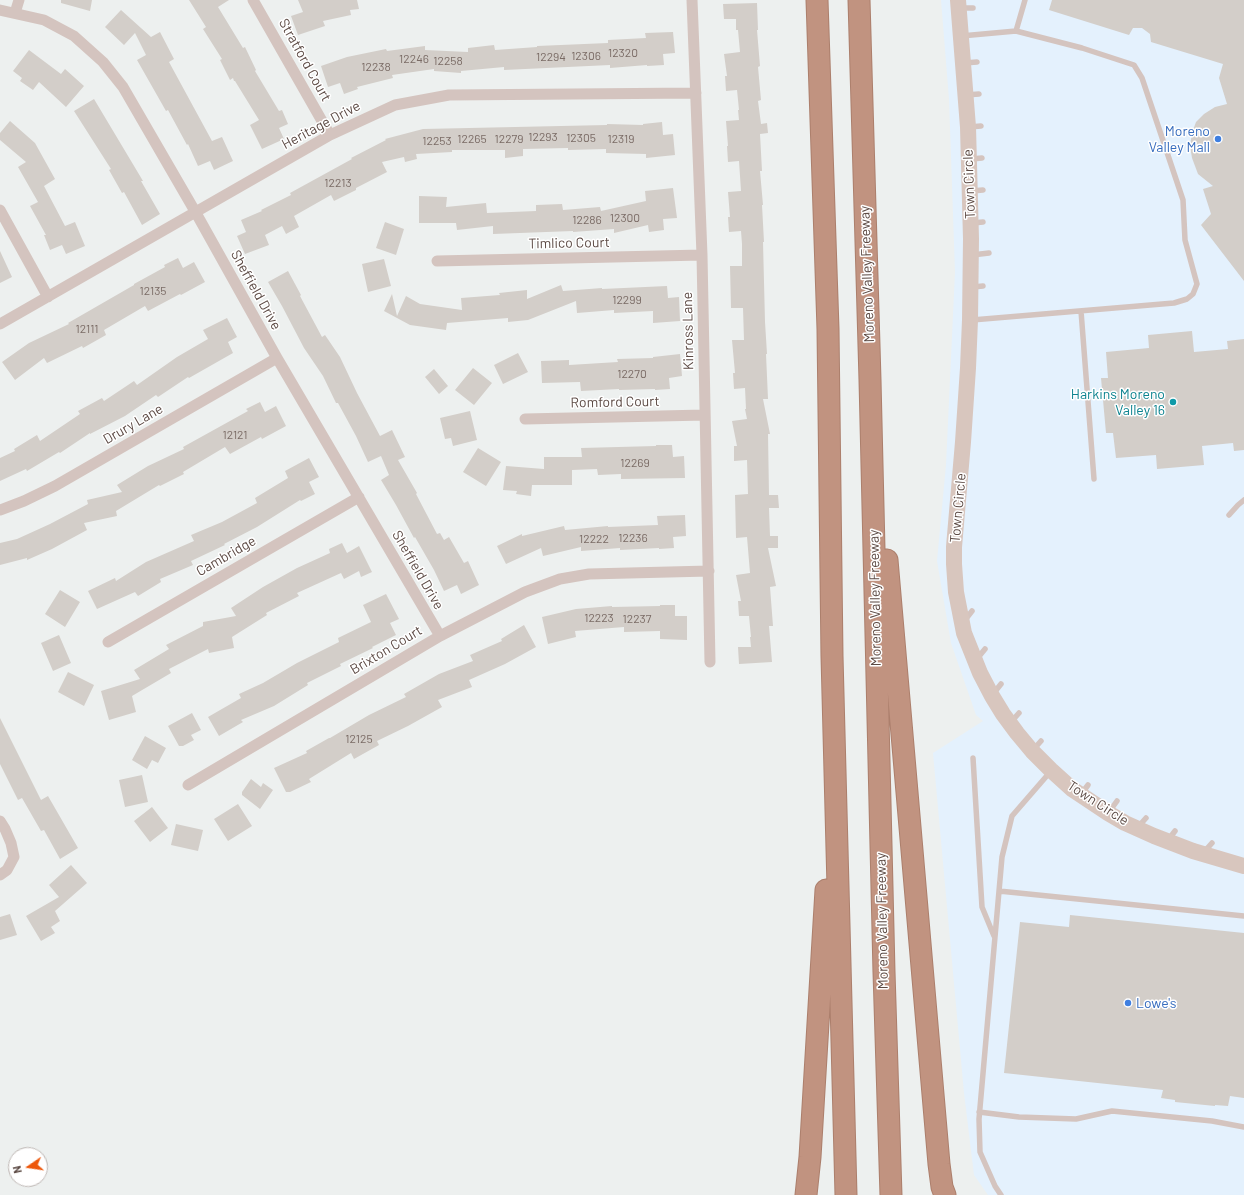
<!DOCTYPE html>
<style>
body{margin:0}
#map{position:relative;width:1244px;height:1195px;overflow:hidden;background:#edf0ef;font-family:Barlow,sans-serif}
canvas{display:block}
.north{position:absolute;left:8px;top:1147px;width:40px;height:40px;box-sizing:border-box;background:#fff;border:1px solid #beb7b4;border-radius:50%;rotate:257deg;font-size:11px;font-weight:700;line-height:16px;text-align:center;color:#5c4a44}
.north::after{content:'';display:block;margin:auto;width:14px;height:18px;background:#ed570a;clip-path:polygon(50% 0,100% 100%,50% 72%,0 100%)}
</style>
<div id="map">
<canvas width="1244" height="1195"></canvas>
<div class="north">N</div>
</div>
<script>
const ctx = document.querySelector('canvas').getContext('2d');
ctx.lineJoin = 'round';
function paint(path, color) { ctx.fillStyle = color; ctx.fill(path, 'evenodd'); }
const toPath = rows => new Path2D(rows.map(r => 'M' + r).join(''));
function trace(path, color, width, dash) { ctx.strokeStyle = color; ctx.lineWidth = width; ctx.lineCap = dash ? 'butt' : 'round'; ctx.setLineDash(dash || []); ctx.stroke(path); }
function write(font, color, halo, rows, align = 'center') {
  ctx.font = font + ' Barlow,sans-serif'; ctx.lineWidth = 3; ctx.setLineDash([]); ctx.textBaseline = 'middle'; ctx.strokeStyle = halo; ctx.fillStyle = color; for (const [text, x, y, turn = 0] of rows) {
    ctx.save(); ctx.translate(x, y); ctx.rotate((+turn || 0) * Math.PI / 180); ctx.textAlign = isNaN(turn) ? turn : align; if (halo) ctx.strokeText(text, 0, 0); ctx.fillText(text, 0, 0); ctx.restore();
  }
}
paint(toPath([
 [941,0,1244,0,1244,1195,988,1195,974,1175,964,1093,933,753,983,721,976,715,951,643,937,561,946,465,955,272,949,99]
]), '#e4f1fd');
paint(toPath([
 [61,0,92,0,90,11,61,3],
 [189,0,229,0,218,7,243,48,245,47,256,70,255,71,279,111,282,110,288,124,279,128,284,139,262,149,250,125,259,120,235,81,234,81,233,78,230,80,220,60,222,59,203,29,206,27],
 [298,0,357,0,359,9,350,10,351,15,323,21,325,26,298,35,291,16,303,12],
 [1052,0,1244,0,1244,281,1201,225,1211,214,1203,189,1213,186,1198,174,1192,158,1190,146,1192,133,1196,122,1204,114,1215,107,1227,104,1219,78,1223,64,1151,42,1150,34,1142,28,1133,28,1129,35,1049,10],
 [757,3,758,30,757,30,760,66,758,67,761,100,758,101,761,124,767,123,768,133,760,134,762,171,760,171,763,205,762,205,764,242,763,242,765,322,767,354,766,354,768,399,763,399,770,434,768,434,769,495,778,495,779,508,769,508,770,536,778,536,778,548,768,548,776,586,770,587,773,626,769,626,772,662,739,664,738,647,751,647,750,637,751,637,749,616,739,616,738,601,741,601,736,575,750,573,747,537,736,538,735,495,748,494,747,460,734,461,734,446,737,446,732,421,747,419,745,409,746,409,745,388,734,389,733,373,735,373,732,340,744,340,743,308,731,308,730,266,742,266,742,244,741,231,729,232,728,217,730,217,728,192,741,191,739,161,728,162,727,146,728,146,726,121,739,120,738,110,739,110,737,90,726,91,725,76,727,76,724,54,740,52,738,30,736,30,736,19,724,19,723,4],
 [121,10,151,37,160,32,174,59,169,62,212,141,222,137,233,161,214,170,210,161,198,166,188,144,187,145,168,110,166,111,137,60,146,55,135,33,124,45,105,27],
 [673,32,675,53,663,54,664,65,647,66,647,65,610,68,610,65,504,70,504,67,461,71,461,73,434,71,434,69,392,75,393,78,357,87,358,89,344,94,340,83,328,87,321,66,347,57,386,49,387,51,425,46,425,50,468,52,468,48,494,45,495,50,537,47,537,46,608,43,608,40,646,38,645,33],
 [29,50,61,74,65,69,84,86,66,107,39,82,33,90,20,81,22,78,13,71],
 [94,99,143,181,141,181,160,214,142,225,124,192,122,193,109,170,111,169,74,111],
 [10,121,35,143,55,179,44,186,65,226,75,222,85,246,66,254,62,245,50,250,44,235,46,235,30,206,38,202,18,167,26,162,0,140,0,133],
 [662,122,663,135,673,134,675,155,646,158,646,154,606,153,606,149,568,150,568,148,523,149,523,156,505,158,505,150,452,150,452,152,416,154,417,159,405,162,404,157,382,162,387,172,356,188,356,190,334,201,331,195,294,216,299,227,286,234,282,226,265,235,269,245,245,254,237,236,246,232,241,220,262,211,261,210,291,195,290,193,352,159,351,158,386,140,385,139,423,129,607,125,607,124,643,125,643,124],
 [673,188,677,218,663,219,664,230,649,232,648,225,614,233,614,229,573,232,573,231,493,234,493,226,457,230,456,223,419,223,419,196,447,197,446,207,486,203,487,213,536,211,536,205,562,204,563,210,600,207,601,211,646,201,645,191],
 [385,222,404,229,396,255,376,248],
 [0,251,12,277,0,283],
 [178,258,183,268,194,262,205,282,181,295,180,294,148,311,145,306,104,330,106,335,83,348,82,346,47,363,44,358,15,380,2,362,29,343,69,324,68,323,134,285,134,284,165,267,164,265],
 [384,259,391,286,368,292,362,264],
 [288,271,301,295,300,296,322,337,325,335,340,357,357,393,380,436,392,430,405,457,398,460,417,493,416,494,437,534,440,533,444,540,449,537,464,563,468,561,479,585,461,594,457,585,444,591,434,570,415,537,414,538,396,505,381,480,389,475,381,456,368,462,356,436,338,403,336,403,323,376,304,348,282,306,268,282],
 [561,285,563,291,602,288,602,289,667,286,668,298,679,297,680,321,653,323,653,311,614,313,614,310,577,313,576,301,528,320,508,322,508,318,447,323,446,330,410,325,384,311,392,294,397,316,406,296,420,304,462,310,461,298,500,295,499,293,527,290,527,299],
 [227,318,237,337,228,342,233,353,189,378,188,377,158,397,156,395,125,416,90,434,90,433,60,453,59,452,27,471,26,469,0,481,0,458,15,451,14,449,37,435,40,441,80,414,78,411,102,398,104,401,134,381,137,385,177,357,208,339,203,330],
 [1192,331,1194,352,1228,349,1227,341,1244,339,1244,450,1234,451,1233,443,1202,446,1204,465,1157,469,1156,455,1116,458,1113,433,1106,433,1101,378,1108,378,1106,352,1149,348,1148,335],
 [518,353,528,372,503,384,494,365],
 [680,354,682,376,669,378,670,389,655,390,655,389,619,390,619,389,581,391,580,382,542,383,541,361,569,360,569,365,618,362,617,359,653,358,653,357],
 [473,368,492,383,474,405,455,390],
 [434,369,448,386,439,394,425,377],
 [260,402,265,412,276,406,286,426,262,439,261,437,230,454,225,447,183,472,184,474,160,486,159,485,116,511,117,516,84,523,87,530,52,549,27,560,27,558,0,565,0,543,17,539,50,524,88,504,87,500,122,492,117,485,148,466,184,449,183,447,248,411,246,409],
 [470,411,477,440,453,446,451,438,445,439,440,418],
 [656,445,672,445,673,457,684,456,685,478,621,479,621,474,598,475,597,469,572,470,572,485,532,485,531,496,516,494,517,491,503,490,506,466,544,469,544,457,582,457,581,448,656,446],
 [478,448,501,462,486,486,463,472],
 [309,458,319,477,309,482,315,494,301,501,300,500,257,527,224,544,225,545,191,561,193,565,160,579,161,582,138,596,135,592,97,609,88,591,115,578,116,581,146,562,194,541,191,535,222,522,257,503,255,498,288,478,285,471],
 [685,515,686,536,673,537,674,548,659,549,659,548,620,550,620,548,581,551,581,547,543,556,541,548,506,564,497,546,522,534,522,536,564,526,565,530,608,526,608,527,658,525,657,516],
 [342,543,347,553,359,546,372,572,361,577,359,571,344,579,341,573,297,593,299,596,266,613,267,615,232,637,234,648,209,653,208,649,169,669,171,673,132,696,136,712,109,720,101,691,140,679,134,670,169,649,166,645,203,626,203,622,236,616,231,608,263,587,297,568,330,553,329,549],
 [60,590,80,602,65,627,45,614],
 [386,594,399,619,390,623,396,635,372,647,373,648,340,664,341,666,307,683,308,685,274,706,241,720,243,722,219,736,208,717,241,698,239,694,263,683,297,663,339,642,338,638,371,622,363,605],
 [660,605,675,605,675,616,687,616,687,640,660,639,660,631,624,632,624,627,575,631,576,637,548,644,542,617,576,609,612,606,612,607,660,606],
 [524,625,536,647,505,664,469,680,472,687,438,700,442,707,408,726,377,741,379,745,354,759,351,753,309,779,311,782,290,792,286,792,274,768,307,753,306,751,329,738,330,738,369,715,406,697,404,694,439,674,473,661,470,655,502,641,501,639],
 [59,635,71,663,53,671,41,643],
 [68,672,94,685,84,706,58,692],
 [192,713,201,730,191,735,194,740,183,746,179,746,168,726],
 [0,718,41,800,48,796,78,848,60,859,44,830,41,831,22,798,18,800,0,764],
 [145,736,166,748,158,763,152,760,147,769,132,760],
 [142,775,148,802,125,807,119,780],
 [251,779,261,787,263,783,273,790,260,809,242,795,242,792],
 [238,804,252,826,228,841,214,819],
 [152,807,168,828,150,842,134,821],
 [176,824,203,830,198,851,171,845],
 [71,865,87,883,55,911,60,921,51,927,55,933,41,941,26,916,59,897,49,885],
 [10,914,17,935,0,940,0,917],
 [1070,915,1244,933,1244,1098,1230,1096,1228,1106,1215,1105,1215,1106,1175,1102,1175,1100,1161,1098,1163,1090,1004,1073,1020,922,1069,927]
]), '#d3cec9');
const highway = toPath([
 [817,0,828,329,832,656,846,1195],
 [859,0,870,380,884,972,891,1195],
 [887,560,939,1164,942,1187,945,1195],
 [806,1195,810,1157,826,890]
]);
trace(highway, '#ac7f6c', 23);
trace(toPath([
 [961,8,973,8],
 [1016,31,1025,0],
 [961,36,1016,31,1082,48,1134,65,1142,78,1183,200,1185,240,1197,284,1193,294,1187,299,1174,303,972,320],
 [964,63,977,62],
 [966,95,979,94],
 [969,127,981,126],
 [971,159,982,158],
 [971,191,983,190],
 [973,223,983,222],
 [972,255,989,253],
 [973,287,983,286],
 [1081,311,1094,479],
 [1229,515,1238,505,1244,500],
 [965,620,972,611],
 [976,660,985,649],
 [993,694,1001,684],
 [1011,722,1019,713],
 [1033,750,1041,741],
 [973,758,982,907,994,936],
 [1082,793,1088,785],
 [1109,812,1117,801],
 [1138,827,1146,818],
 [1168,840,1175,831],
 [1204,852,1212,843],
 [999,891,1244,916],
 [979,1112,1019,1117,1076,1119,1112,1111,1212,1121,1244,1127],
 [1001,1195,995,1186,980,1152,979,1119,1002,857,1012,816,1051,771]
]), '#d4c4bf', 5.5);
trace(toPath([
 [253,0,330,135],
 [692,0,702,255,710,662],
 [0,10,44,20,74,36,103,62,123,87,196,213,277,358,440,636],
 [15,13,19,0],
 [0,210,48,297],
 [437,261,702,255],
 [0,324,330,135,395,105,449,95,696,93],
 [525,419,705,415],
 [0,510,24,501,55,486,277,358],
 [108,642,359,497],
 [188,785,440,636,525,592,560,579,589,574,709,571],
 [0,821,5,829,11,843,14,857,7,870,0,875]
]), '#d4c4bf', 11);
trace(toPath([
 [958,0,968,127,971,239,970,320,968,368,963,442,954,547,954,564,956,592,964,633,980,673,992,696,1003,714,1017,733,1032,751,1051,770,1072,789,1108,813,1125,823,1154,836,1193,851,1244,866]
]), '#d8c6be', 16);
trace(highway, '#c19380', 21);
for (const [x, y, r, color] of [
 [1218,139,4,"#3f7fe0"],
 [1173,402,4,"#0f9aa8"],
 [1128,1003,4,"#3f7fe0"]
]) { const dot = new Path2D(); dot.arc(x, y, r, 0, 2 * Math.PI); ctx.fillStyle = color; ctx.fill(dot); trace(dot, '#fff', 1.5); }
write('12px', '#7a6b65', null, [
 ["12320",623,53],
 ["12306",586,56],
 ["12294",551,57],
 ["12246",414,59],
 ["12258",448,61],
 ["12238",376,67],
 ["12293",543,137],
 ["12305",581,138],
 ["12265",472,139],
 ["12279",509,139],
 ["12319",621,139],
 ["12253",437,141],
 ["12213",338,183],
 ["12300",625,218],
 ["12286",587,220],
 ["12135",153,291],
 ["12299",627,300],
 ["12111",87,329],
 ["12270",632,374],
 ["12121",235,435],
 ["12269",635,463],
 ["12236",633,538],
 ["12222",594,539],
 ["12223",599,618],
 ["12237",637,619],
 ["12125",359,739]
]);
write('14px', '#5c4a44', '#fff', [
 ["Stratford Court",305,60,61],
 ["Heritage Drive",321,125,-28],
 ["Town Circle",969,184,-92],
 ["Timlico Court",569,243,-1],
 ["Moreno Valley Freeway",867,274,-92],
 ["Sheffield Drive",256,290,61],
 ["Kinross Lane",688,331,-91],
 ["Romford Court",615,402,-1],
 ["Drury Lane",133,424,-30],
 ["Town Circle",958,508,-85],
 ["Cambridge",226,556,-30],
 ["Sheffield Drive",418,570,60],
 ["Moreno Valley Freeway",875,598,-91],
 ["Brixton Court",386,650,-31],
 ["Town Circle",1098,803,33],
 ["Moreno Valley Freeway",882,921,-91]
]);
write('14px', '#366cbe', '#fff', [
 ["Moreno",1210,131],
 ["Valley Mall",1210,147],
 ["Lowe's",1136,1003,"left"]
], 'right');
write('14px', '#0d838f', '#fff', [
 ["Harkins Moreno",1165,394],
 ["Valley 16",1165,410]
], 'right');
</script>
